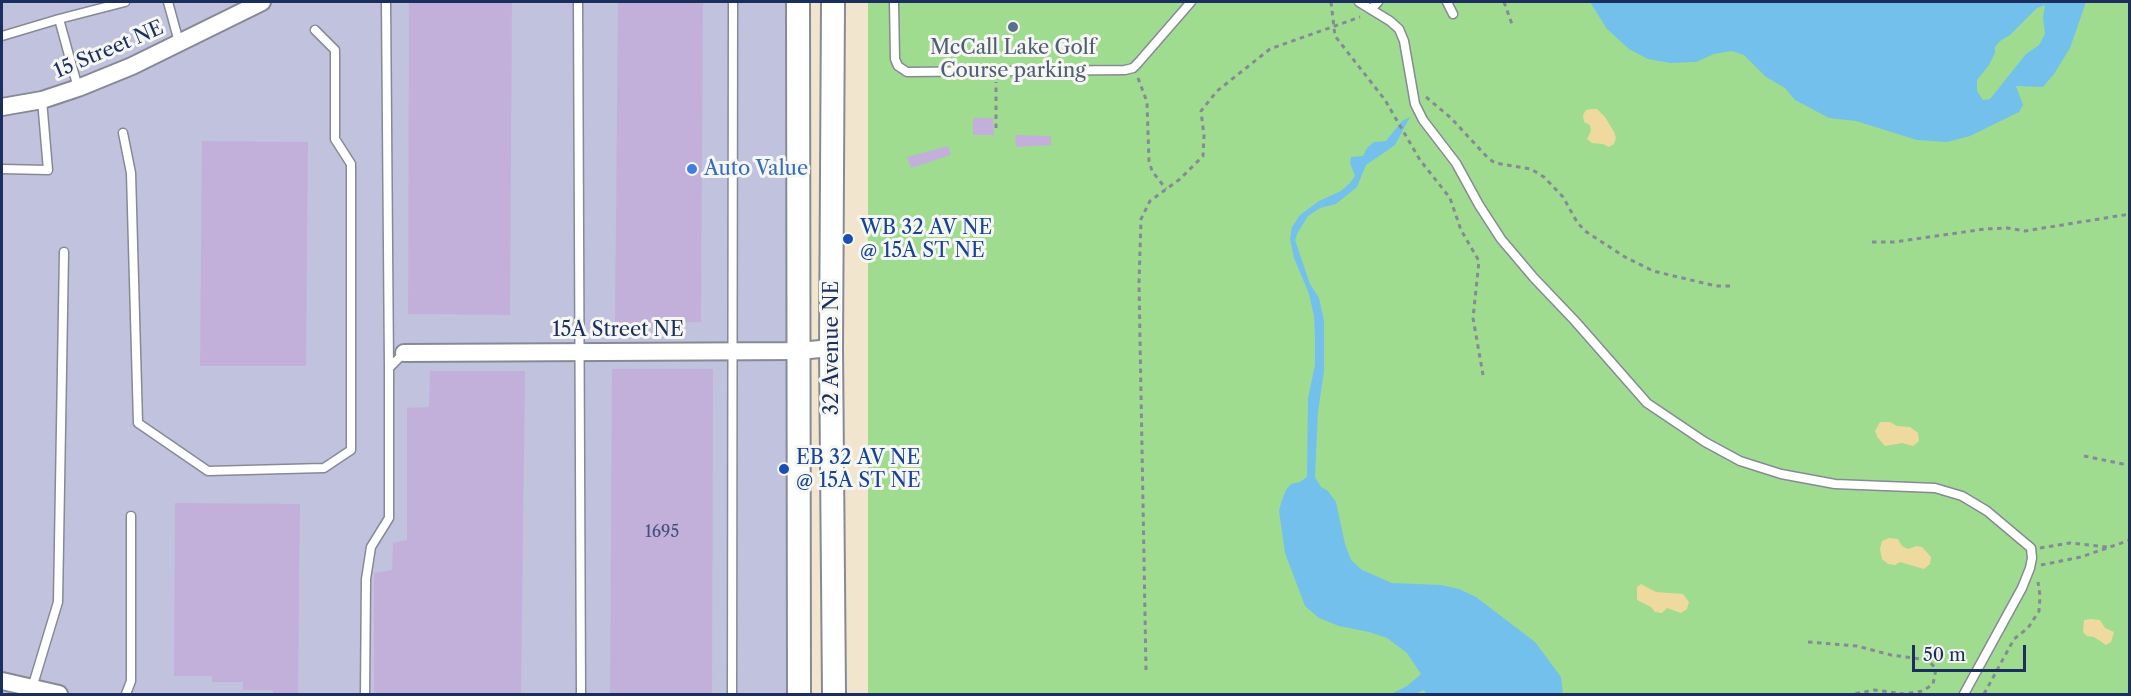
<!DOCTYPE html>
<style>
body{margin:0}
#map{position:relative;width:2131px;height:696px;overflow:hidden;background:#f2e5ce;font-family:"Libre Caslon Text",serif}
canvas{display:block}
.frame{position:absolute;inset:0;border:3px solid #1b2f5e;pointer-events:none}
.scale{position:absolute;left:1912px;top:645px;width:114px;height:27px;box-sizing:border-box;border:3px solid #1b2f5e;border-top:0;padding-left:8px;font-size:18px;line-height:21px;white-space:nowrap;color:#1b2f5e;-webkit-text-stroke:4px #f6f6f2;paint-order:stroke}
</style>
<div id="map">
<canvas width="2131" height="696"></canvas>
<div class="frame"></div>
<div class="scale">50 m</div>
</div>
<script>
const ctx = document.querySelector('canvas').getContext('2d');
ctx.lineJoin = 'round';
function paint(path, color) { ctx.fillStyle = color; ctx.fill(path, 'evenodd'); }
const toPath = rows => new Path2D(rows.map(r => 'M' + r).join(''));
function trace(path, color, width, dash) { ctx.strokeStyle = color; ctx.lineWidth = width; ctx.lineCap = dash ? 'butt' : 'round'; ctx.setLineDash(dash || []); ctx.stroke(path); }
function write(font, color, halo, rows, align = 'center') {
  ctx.font = font + ' "Libre Caslon Text",serif'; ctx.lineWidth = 6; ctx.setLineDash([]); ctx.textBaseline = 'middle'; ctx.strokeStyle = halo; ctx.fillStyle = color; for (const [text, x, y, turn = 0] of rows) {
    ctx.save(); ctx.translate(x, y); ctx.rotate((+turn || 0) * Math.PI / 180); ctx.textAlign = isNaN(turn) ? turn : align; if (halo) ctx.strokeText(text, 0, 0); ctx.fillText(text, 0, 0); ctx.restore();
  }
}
paint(toPath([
 [2,2,785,2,789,694,2,694]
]), '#c1c2dd');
paint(toPath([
 [868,2,2129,2,2129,694,868,694]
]), '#9fdc90');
paint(toPath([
 [1592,109,1597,109,1605,117,1614,132,1616,138,1614,144,1609,147,1603,144,1592,143,1587,139,1591,131,1590,125,1584,122,1583,115,1586,110],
 [1880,422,1890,422,1897,426,1910,427,1918,433,1919,441,1913,446,1902,443,1885,446,1878,438,1875,431],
 [1889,538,1898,539,1902,546,1908,549,1917,546,1922,547,1931,557,1930,564,1924,569,1900,562,1895,565,1888,564,1882,559,1880,549,1882,541],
 [1641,584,1656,592,1683,594,1689,602,1687,609,1681,613,1667,608,1662,613,1655,612,1651,607,1637,600,1637,587],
 [2091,619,2100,620,2105,628,2114,632,2111,642,2106,645,2094,637,2087,636,2083,632,2084,620]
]), '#eeda9e');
paint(toPath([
 [1590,2,2086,2,2070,48,2054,74,2043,87,2016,86,2023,105,2019,112,1970,136,1947,142,1917,140,1856,121,1829,118,1795,100,1785,88,1766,77,1744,55,1732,51,1714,54,1696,62,1670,63,1648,59,1629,49,1607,29],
 [2045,5,2043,17,2045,34,2039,45,2026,54,1990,99,1983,100,1977,91,1977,80,1989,65,1995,53,1995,47,2000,41,2010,35,2037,8],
 [1410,117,1395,145,1366,165,1357,187,1336,204,1320,208,1308,216,1298,232,1295,240,1310,284,1319,298,1324,321,1324,371,1318,412,1315,477,1321,487,1328,491,1336,502,1345,544,1351,560,1362,570,1392,583,1441,585,1459,589,1476,597,1535,642,1561,677,1563,694,1426,694,1424,690,1415,694,1391,694,1407,686,1421,674,1407,653,1387,638,1369,632,1339,626,1319,618,1305,606,1285,553,1279,511,1281,503,1286,490,1291,484,1300,482,1307,477,1308,398,1315,365,1315,337,1314,316,1309,294,1294,258,1290,239,1292,227,1300,215,1319,201,1341,191,1350,183,1355,176,1350,163,1351,157,1363,156,1367,148,1374,142,1386,141,1402,121]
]), '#74c0ed');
paint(toPath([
 [409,2,512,2,510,315,408,314],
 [618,2,703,2,701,322,615,324],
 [973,118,993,118,994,135,973,135],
 [1015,135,1051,136,1051,145,1016,147],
 [202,141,308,142,306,366,200,366],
 [948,146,951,155,911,168,907,157],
 [612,369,713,369,712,694,610,694],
 [430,371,525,371,521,694,374,694,374,573,392,570,393,543,407,540,407,408,429,407],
 [175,503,300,504,298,694,273,694,273,690,243,690,243,682,212,682,212,676,174,676]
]), '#c3b0da');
const lane = toPath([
 [168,2,179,42],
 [386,2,389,368],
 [578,2,581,694],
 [894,2,895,59,898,66,907,72,1125,70,1133,68,1138,63,1191,2],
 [1359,2,1390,21,1399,29,1404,41,1415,104,1423,120,1456,163,1479,205,1501,239,1534,278,1575,321,1647,403,1705,442,1740,461,1781,474,1835,484,1935,488,1962,496,1987,511,2031,548,2032,558,2030,568,2022,588,1964,694],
 [1447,2,1453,14],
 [1371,9,1378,2],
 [59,19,125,2],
 [2,36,59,19,78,88],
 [123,133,131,173,138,423,208,471,324,468,351,450,351,164,335,139,335,50,315,30],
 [2,169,48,170,42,100],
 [32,688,58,602,64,252],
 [126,694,131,681,131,516],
 [365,694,366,579,371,547,389,518,389,368,404,353],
 [732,694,733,2]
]);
const street = toPath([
 [2,107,42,100,78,88,132,66,262,2],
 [404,353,799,351,831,348],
 [2,681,59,694]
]);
const secondary = toPath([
 [798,2,799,694],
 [833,2,831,348,834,694]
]);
trace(lane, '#868a96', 11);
trace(street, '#868a96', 20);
trace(secondary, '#868a96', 26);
trace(toPath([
 [1331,2,1335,36,1385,100,1420,160,1450,198,1461,230,1479,261,1473,318,1483,375],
 [1504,2,1512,24],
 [1138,78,1147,102,1149,161,1152,171,1166,189],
 [1426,97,1451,118,1488,158,1495,163,1531,169,1544,177,1563,197,1577,222,1585,231,1625,257,1653,271,1716,286,1730,286],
 [996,128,996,82],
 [1872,242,1894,242,1985,229,2007,228,2025,231,2130,214],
 [2084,456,2123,464,2130,464],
 [2040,548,2070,543,2108,547],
 [2041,565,2081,557,2130,540],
 [1808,642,1857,646,1891,655,1928,660,1936,669,1933,684,1923,691,1904,694,1875,690,1853,694],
 [1146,670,1139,283,1141,219,1150,201,1180,179,1203,156,1204,136,1201,111,1217,91,1270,49,1360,17],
 [1984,694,2014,639,2028,628,2039,611,2040,596,2038,582]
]), '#868a96', 3, [4.5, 4.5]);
trace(lane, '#fff', 8);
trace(street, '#fff', 16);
trace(secondary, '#fff', 22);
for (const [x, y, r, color] of [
 [1013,27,6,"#5c6f8a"],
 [692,169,6,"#3f7fe0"],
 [848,239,6,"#1a4fb4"],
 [784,469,6,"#1a4fb4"]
]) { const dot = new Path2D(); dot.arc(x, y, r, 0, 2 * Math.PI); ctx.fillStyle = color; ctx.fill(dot); trace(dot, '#f6f6f2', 2); }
write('16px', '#454f7d', null, [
 ["1695",662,532]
]);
write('20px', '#4e5e75', '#f6f6f2', [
 ["McCall Lake Golf",1013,48],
 ["Course parking",1013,71]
]);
write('20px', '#1b2f5e', '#f6f6f2', [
 ["15 Street NE",109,50,-23],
 ["15A Street NE",618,330],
 ["32 Avenue NE",832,348,-90]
]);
write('20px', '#366cbe', '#f6f6f2', [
 ["Auto Value",704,169]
], 'left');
write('20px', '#164399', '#f6f6f2', [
 ["WB 32 AV NE",860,228],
 ["@ 15A ST NE",860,251],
 ["EB 32 AV NE",796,458],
 ["@ 15A ST NE",796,481]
], 'left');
</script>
